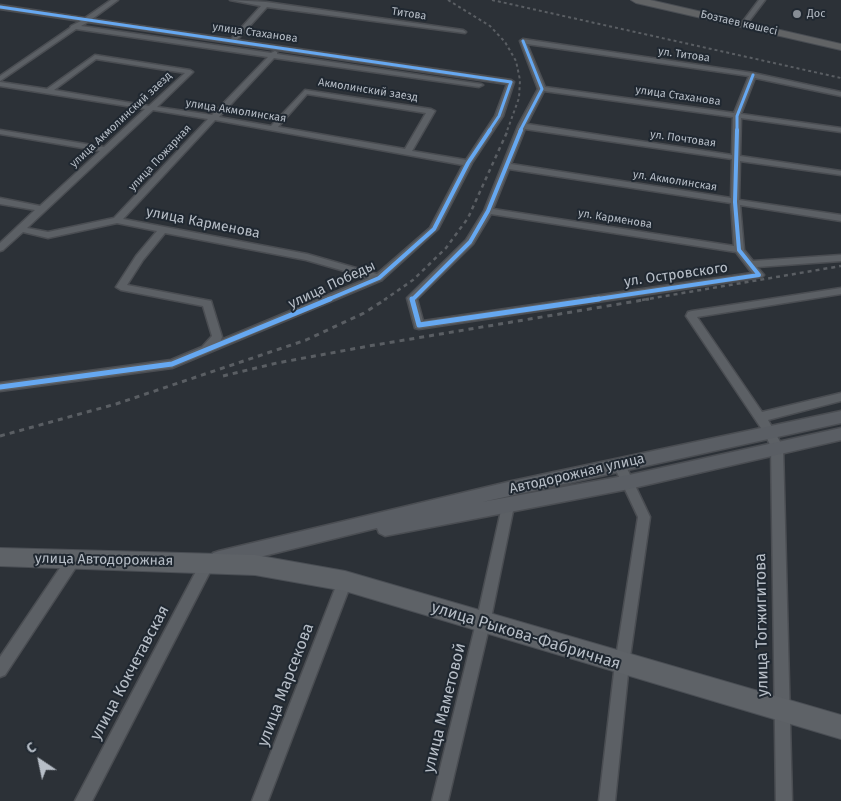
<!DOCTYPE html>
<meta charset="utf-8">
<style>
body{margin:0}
#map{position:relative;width:841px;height:801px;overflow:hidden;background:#2c3137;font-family:"Fira Sans",sans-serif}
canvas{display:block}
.north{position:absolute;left:15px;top:736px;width:50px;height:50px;-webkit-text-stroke:4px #202831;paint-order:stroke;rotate:326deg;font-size:14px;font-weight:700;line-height:20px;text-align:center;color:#b7bec7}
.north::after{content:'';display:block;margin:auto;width:18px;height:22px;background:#b7bec7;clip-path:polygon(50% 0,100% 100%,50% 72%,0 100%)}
</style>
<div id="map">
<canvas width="841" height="801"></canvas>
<div class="north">С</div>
</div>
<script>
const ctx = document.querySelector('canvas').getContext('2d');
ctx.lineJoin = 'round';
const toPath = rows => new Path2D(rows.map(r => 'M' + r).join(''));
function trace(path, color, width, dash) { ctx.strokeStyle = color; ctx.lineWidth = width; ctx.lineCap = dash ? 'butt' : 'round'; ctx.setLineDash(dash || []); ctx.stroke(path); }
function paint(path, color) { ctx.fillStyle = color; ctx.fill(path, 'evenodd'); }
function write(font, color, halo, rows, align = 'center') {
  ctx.font = font + ' "Fira Sans",sans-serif'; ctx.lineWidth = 4; ctx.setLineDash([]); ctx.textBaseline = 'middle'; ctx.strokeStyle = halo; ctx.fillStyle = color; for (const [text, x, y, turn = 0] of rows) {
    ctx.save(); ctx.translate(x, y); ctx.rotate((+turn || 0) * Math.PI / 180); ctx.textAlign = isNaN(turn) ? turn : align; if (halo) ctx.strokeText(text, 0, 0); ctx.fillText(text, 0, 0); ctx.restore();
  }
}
const street = toPath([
 [111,0,118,0,92,19,231,39,261,6,230,0,266,2,463,30,466,32,465,33,267,7,237,40,511,80,514,82,503,116,472,163,438,229,382,280,172,368,0,391,0,383,171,360,202,347,212,336,203,306,121,290,116,287,136,256,157,231,117,223,48,238,23,232,3,250,0,251,0,243,35,210,0,204,0,198,40,206,100,151,0,134,0,130,104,147,145,109,0,86,0,82,47,89,95,55,190,70,193,72,192,73,157,107,212,115,268,57,76,29,0,81,0,76,70,28,71,26,81,21,0,9,0,5,85,18,111,0],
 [88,22,507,84,495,116,466,160,412,151,435,111,431,109,305,90,271,126,219,117,274,58,479,87,483,85,481,84,277,54,277,52,275,51,271,53,81,26,88,22],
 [96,59,185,73,149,106,54,90,96,59],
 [307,94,426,113,405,149,278,127,307,94],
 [153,110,208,119,114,218,48,232,27,228,153,110],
 [215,120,463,165,430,228,377,274,307,254,123,219,215,120],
 [165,233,306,260,369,278,221,340,222,337,211,301,127,285,143,260,165,233],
 [759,0,765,0,746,25,742,25,741,24,759,0],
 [523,39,753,73,841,92,841,96,755,78,741,114,841,128,841,132,741,118,740,156,841,171,841,175,740,161,739,200,841,215,841,221,740,205,744,250,753,261,841,255,841,261,757,267,764,275,762,277,419,329,415,328,407,298,466,240,484,211,518,126,538,89,520,41,523,39],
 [527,44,749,76,734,113,545,87,527,44],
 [544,91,733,117,732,155,527,124,544,91],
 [525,129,732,159,731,198,511,164,525,129],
 [509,169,731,203,734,246,493,209,509,169],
 [491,214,736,252,752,273,423,321,417,299,473,244,491,214],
 [841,288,841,294,697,317,762,412,841,393,841,401,768,420,783,447,792,801,776,801,771,447,765,434,686,316,688,312,692,311,841,288],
 [619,459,623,460,650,517,629,664,615,801,599,801,615,664,638,517,613,464,615,460,619,459],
 [508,501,512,502,514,506,490,623,448,801,432,801,476,623,502,506,504,502,508,501],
 [73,554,78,556,80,560,78,564,5,675,0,677,0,657,68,556,73,554],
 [208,556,213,558,215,562,213,566,92,801,75,801,203,558,208,556],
 [345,575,350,577,352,581,268,801,252,801,338,581,340,577,345,575]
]);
const secondary = toPath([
 [841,411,841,423,482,502,629,475,841,428,841,440,629,489,385,536,379,533,377,528,219,567,213,565,210,559,213,553,219,551,512,481,841,411]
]);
const primary = toPath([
 [0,548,255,555,345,571,841,715,841,739,345,591,255,575,0,566,0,548]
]);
const highway = toPath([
 [631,0,650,0,841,44,841,50,636,3,631,0]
]);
trace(street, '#4a4d52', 3);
trace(secondary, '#4a4d52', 3);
trace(primary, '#4a4e54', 2);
trace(highway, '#494d53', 2);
paint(street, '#5c6065');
paint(secondary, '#5a5e64');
paint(primary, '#5e6267');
paint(highway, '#616365');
trace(toPath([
 [448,0,490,26,505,42,516,61,520,80,519,98,507,131],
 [492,0,841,78]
]), '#5a5e63', 2, [3, 3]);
trace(toPath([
 [384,300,413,280,446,248,468,218,508,130],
 [642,300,841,266]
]), '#5a5e63', 2.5, [4, 4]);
trace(toPath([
 [223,376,277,363,369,346,649,299],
 [0,436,116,404,306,340,364,313,386,299]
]), '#5a5e63', 3, [5, 5]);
trace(toPath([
 [0,7,511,82,499,116,489,131],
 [520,131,542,89,523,41],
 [737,131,737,116,753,75]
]), '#66a8f1', 3);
trace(toPath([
 [327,300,379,278,434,229,468,163,490,130],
 [412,300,470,242,488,211,521,130],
 [591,300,759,275,739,250,735,202,737,130]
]), '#66a8f1', 4);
trace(toPath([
 [412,299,419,325,599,299],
 [0,387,172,364,330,299]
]), '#66a8f1', 5);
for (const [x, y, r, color] of [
 [797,14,5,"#868d95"]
]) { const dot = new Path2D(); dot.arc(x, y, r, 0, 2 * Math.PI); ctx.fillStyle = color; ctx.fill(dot); trace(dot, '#202831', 2); }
write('11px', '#b7bec7', '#202831', [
 ["Титова",409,14,8],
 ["Бозтаев көшесі",739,23,13],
 ["улица Стаханова",255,33,8],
 ["ул. Титова",684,55,8],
 ["Акмолинский заезд",368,90,9],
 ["улица Стаханова",678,96,8],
 ["улица Акмолинская",236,111,9],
 ["улица Акмолинский заезд",121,120,-43],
 ["ул. Почтовая",683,139,8],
 ["улица Пожарная",160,158,-47],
 ["ул. Акмолинская",675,181,9],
 ["ул. Карменова",615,219,9]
]);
write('11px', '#b7bec7', '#202831', [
 ["Дос",807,14]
], 'left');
write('14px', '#b7bec7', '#202831', [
 ["улица Карменова",203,223,11],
 ["ул. Островского",676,275,-8],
 ["улица Победы",332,285,-25],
 ["Автодорожная улица",577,474,-13],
 ["улица Автодорожная",104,560,1]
]);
write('16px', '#b7bec7', '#202831', [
 ["улица Тогжигитова",762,625,-91],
 ["улица Рыкова-Фабричная",526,636,17],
 ["улица Кокчетавская",130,673,-62],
 ["улица Марсекова",286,685,-69],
 ["улица Маметовой",445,708,-76]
]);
</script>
